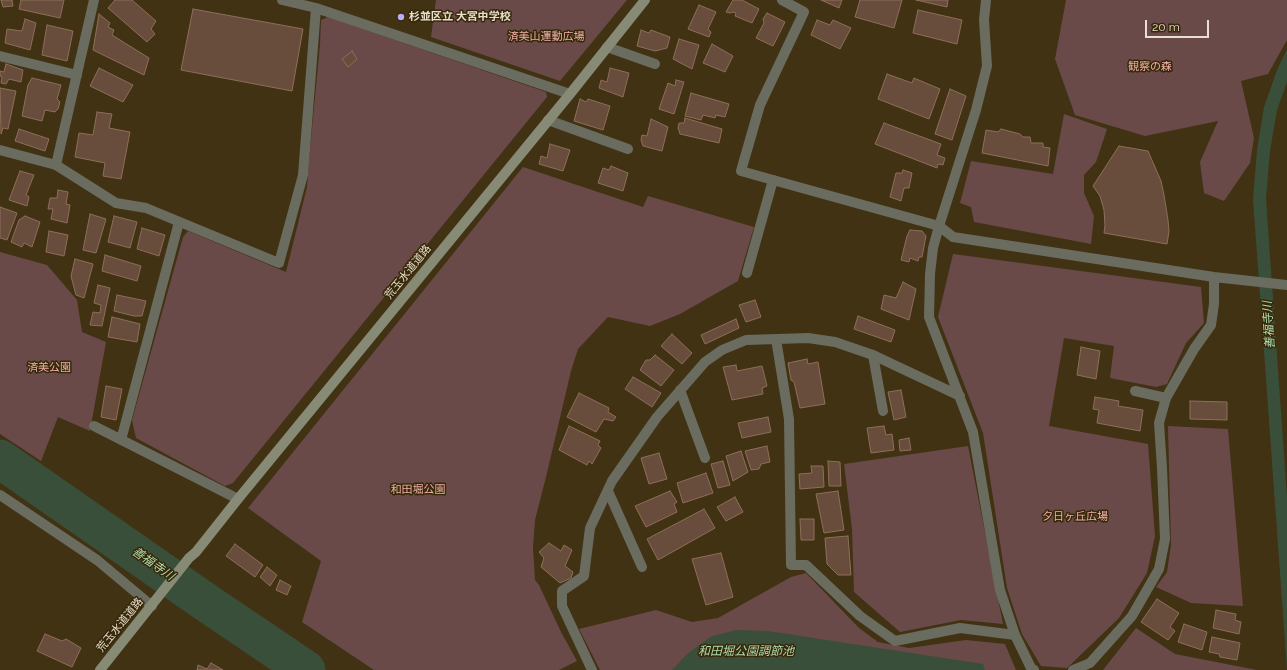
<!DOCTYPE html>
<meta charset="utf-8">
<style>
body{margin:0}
#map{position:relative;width:1287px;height:670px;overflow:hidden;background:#403213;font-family:Raleway,sans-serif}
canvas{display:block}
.scale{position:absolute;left:1145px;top:20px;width:64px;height:18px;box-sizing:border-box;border:2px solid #e8dfce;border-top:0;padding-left:5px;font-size:12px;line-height:14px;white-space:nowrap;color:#e8dfce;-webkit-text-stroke:3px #362808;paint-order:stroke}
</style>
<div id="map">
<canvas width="1287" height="670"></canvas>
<div class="scale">20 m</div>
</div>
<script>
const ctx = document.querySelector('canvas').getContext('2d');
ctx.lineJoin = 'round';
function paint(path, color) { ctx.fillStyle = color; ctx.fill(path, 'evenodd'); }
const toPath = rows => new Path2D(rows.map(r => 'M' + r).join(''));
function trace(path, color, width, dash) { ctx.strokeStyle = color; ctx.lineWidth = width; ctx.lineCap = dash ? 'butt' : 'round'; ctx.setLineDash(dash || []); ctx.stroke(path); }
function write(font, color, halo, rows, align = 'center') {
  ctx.font = font + ' Raleway,"Noto Sans JP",sans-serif'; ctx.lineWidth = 3; ctx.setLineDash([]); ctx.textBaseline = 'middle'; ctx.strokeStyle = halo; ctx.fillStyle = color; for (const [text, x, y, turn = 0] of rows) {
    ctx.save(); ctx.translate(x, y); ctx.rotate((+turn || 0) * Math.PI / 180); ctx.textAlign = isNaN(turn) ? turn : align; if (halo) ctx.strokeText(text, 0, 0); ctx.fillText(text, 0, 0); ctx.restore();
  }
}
paint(toPath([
 [436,0,627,0,560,81,431,37],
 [1066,0,1287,0,1287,40,1268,74,1241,81,1254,138,1250,163,1224,201,1204,193,1200,162,1218,121,1145,136,1075,115,1055,59],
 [328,17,546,92,547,97,233,483,225,486,136,438,132,420,183,237,188,231,286,272,307,187,309,160,320,45,321,20],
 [1064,114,1107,129,1096,162,1084,175,1084,193,1094,216,1091,244,974,222,971,207,960,203,971,161,1053,174],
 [523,167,643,207,648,196,754,227,738,281,680,314,650,326,608,317,578,349,571,371,546,477,535,520,533,548,535,580,539,585,561,632,577,661,559,670,374,670,302,622,321,561,248,508],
 [0,252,47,265,77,300,82,332,106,342,90,431,58,417,41,461,0,434],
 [953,254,1201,287,1204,323,1186,343,1167,384,1156,387,1110,378,1114,346,1064,338,1049,426,1148,444,1155,536,1147,573,1119,618,1067,668,1041,666,1022,634,1007,588,983,433,938,317],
 [1168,426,1228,429,1243,606,1191,603,1156,587,1167,572,1171,545],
 [968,446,1003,624,961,620,900,632,854,592,852,529,844,464],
 [806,573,859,628,878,642,909,648,966,640,1005,644,1016,670,600,670,579,629,656,610,692,622,718,618,791,577],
 [1136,628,1175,654,1257,670,1103,670]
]), '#694a48');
paint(toPath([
 [1287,49,1287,82,1277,110,1270,151,1266,199,1287,497,1287,670,1253,199,1257,150,1264,107,1277,70],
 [736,630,768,631,983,664,985,670,672,670,687,654,710,637]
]), '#394f3a');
trace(toPath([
 [0,459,204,601,306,670]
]), '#394f3a', 39);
const building = toPath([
 [1,0,12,0,13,6,3,7,1,0],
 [21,0,64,0,60,18,19,9,21,0],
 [115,0,132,0,156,21,151,29,155,34,147,42,108,8,115,0],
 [733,0,742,0,759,9,752,23,735,16,736,13,733,12,730,13,726,12,733,0],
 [821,0,842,0,839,8,821,0],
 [860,0,902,0,894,28,855,17,860,0],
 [916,0,948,0,947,7,916,0],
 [699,5,716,12,708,29,711,32,709,37,688,29,699,5],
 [193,9,303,29,292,91,181,70,193,9],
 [918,10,962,20,957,44,913,33,918,10],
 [767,13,785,22,773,46,756,38,764,23,763,19,767,13],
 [99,14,110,23,108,27,114,30,112,35,149,58,144,75,93,50,99,14],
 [25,19,36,23,30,50,5,43,7,29,22,31,25,19],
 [817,20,830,25,833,20,851,28,840,49,811,35,817,20],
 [47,25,73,31,67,61,42,55,47,25],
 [641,30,649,33,651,30,670,37,667,48,655,51,637,46,641,30],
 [679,39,699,45,692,69,673,59,679,39],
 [712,44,733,56,725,72,703,63,712,44],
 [352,51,357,59,348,67,342,59,352,51],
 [6,64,23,70,21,82,9,79,6,84,1,83,2,77,0,76,0,71,4,72,6,64],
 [99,68,133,85,123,102,90,86,99,68],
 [610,68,629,73,623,97,599,88,601,80,607,82,610,68],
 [887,74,912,83,914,78,940,89,929,119,878,99,887,74],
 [32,78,61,85,57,99,60,102,58,109,55,112,45,110,42,121,22,116,28,85,32,78],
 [676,80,684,82,674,114,659,109,668,83,675,86,676,80],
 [0,88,16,91,8,129,3,128,1,134,0,88],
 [950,89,966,96,952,140,935,134,950,89],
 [691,93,729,104,725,117,716,115,715,118,703,115,701,120,685,116,691,93],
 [580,99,586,102,588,99,610,106,603,130,574,121,580,99],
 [97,112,112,114,109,128,130,132,121,179,103,176,105,163,75,157,79,133,93,135,97,112],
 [685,118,722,129,719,143,680,134,678,128,679,123,684,123,685,118],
 [651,119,668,127,662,151,643,146,641,140,642,135,647,136,651,119],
 [884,123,941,144,937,155,945,158,943,165,938,164,937,168,875,144,884,123],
 [19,129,49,139,45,151,15,141,19,129],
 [1001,129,1020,134,1023,137,1030,137,1031,143,1043,143,1043,147,1050,148,1048,166,982,153,986,130,998,132,1001,129],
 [550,144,570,150,563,171,539,164,541,156,547,158,550,144],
 [1119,146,1148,151,1161,181,1164,195,1168,220,1169,231,1167,244,1104,233,1105,225,1104,210,1100,196,1093,186,1119,146],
 [611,166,628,173,623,191,598,183,603,168,609,170,611,166],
 [903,170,912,173,909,188,904,188,901,201,890,197,896,173,902,173,903,170],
 [20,171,34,175,26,195,29,197,27,206,9,200,20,171],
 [58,190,68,192,66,204,70,205,67,223,51,219,53,209,48,209,50,198,57,198,58,190],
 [0,207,17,213,7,240,0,238,0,207],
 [90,214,106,219,96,253,83,250,90,214],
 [25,216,40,222,32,247,24,243,22,247,11,242,19,220,25,216],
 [114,216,137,222,130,248,108,242,114,216],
 [142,228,165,235,159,256,137,249,142,228],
 [910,230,922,231,926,236,922,257,919,257,918,261,910,258,909,262,901,260,907,236,910,230],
 [49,231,68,235,64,256,46,252,49,231],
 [105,255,141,266,137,281,102,271,105,255],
 [75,259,93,264,84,298,76,295,71,276,75,259],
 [903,282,916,289,909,320,881,309,884,295,896,298,903,282],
 [98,285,110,288,102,326,90,325,93,312,100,313,101,305,94,303,98,285],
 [117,295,146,301,142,316,134,316,114,311,117,295],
 [755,300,761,317,746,322,739,305,755,300],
 [858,316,895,330,891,342,854,329,858,316],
 [112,317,140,324,137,342,108,337,112,317],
 [736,319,739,328,705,344,701,335,736,319],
 [672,334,692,353,682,364,661,346,672,334],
 [1081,347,1100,351,1096,379,1077,375,1081,347],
 [655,355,674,370,661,386,640,370,646,360,650,360,655,355],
 [807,359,808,364,818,362,825,404,800,408,794,382,791,380,788,363,807,359],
 [736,365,737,371,762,366,767,386,762,388,763,394,732,400,723,367,736,365],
 [633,377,661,393,652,407,625,389,633,377],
 [106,386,122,389,116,420,101,417,106,386],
 [901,390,906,417,894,420,888,392,901,390],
 [579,393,609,408,608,412,616,417,613,421,604,419,596,432,567,417,579,393],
 [1095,397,1119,401,1118,406,1143,410,1140,431,1097,423,1099,410,1093,409,1095,397],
 [1190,401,1227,402,1227,420,1190,419,1190,401],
 [768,417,771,432,742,438,738,423,768,417],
 [569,426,600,441,598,445,601,448,592,464,589,461,587,465,559,450,569,426],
 [884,426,886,435,892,434,894,450,871,453,867,428,884,426],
 [909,438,911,450,900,451,899,440,909,438],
 [767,446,770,462,761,464,759,469,751,470,745,451,767,446],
 [741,451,748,472,733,481,726,456,741,451],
 [659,453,667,479,649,484,641,458,659,453],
 [723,461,730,485,718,488,711,464,723,461],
 [828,461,840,462,841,486,829,486,828,461],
 [811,466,823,466,824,487,800,489,799,474,812,473,811,466],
 [706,473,713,493,683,503,677,483,706,473],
 [670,491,677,502,674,504,677,512,646,527,635,506,670,491],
 [838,491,844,530,824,533,816,494,838,491],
 [735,497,743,512,726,521,717,507,735,497],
 [704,509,715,528,658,560,647,539,704,509],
 [800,519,814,519,814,540,801,540,800,519],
 [848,536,851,575,838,575,827,564,825,538,848,536],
 [549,543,561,551,564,545,572,550,565,566,573,572,571,578,560,583,541,567,544,558,539,552,549,543],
 [235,544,263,565,255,577,226,556,235,544],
 [721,553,733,597,706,605,692,559,721,553],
 [267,567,277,575,270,586,260,577,267,567],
 [280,580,291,586,287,595,276,590,280,580],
 [1157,599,1179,613,1170,627,1175,631,1168,640,1141,622,1157,599],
 [1216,610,1236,614,1235,620,1241,622,1239,634,1213,628,1216,610],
 [1184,624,1207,632,1202,650,1178,642,1184,624],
 [45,634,62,641,66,639,81,648,72,667,37,651,45,634],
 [1212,637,1240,643,1237,660,1220,657,1219,654,1209,652,1212,637],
 [211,663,223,670,197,670,198,665,207,669,211,663]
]);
paint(building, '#684d3c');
trace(building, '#8e6e5a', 1);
trace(toPath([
 [607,47,655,64],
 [0,56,77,75],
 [548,120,628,149],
 [0,150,56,165],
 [747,273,773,180,939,226],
 [873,355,883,411],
 [680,390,705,458],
 [1135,391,1166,398],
 [94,426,238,499],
 [121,440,179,222],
 [608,491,642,567]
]), '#6a6c5f', 10);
trace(toPath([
 [94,0,56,165,116,203,146,208,279,263,303,175,316,8],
 [282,0,316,8,570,94],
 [986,0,984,20,987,66,976,110,939,226,933,248,930,274,929,317,973,432,1000,590,1015,635,1031,668,1034,670],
 [773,180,741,171,760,105,804,12,782,0],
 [939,226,953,237,1214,277,1287,285],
 [776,339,789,419,791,565,806,565,860,616,895,641,960,628,1015,635],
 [0,495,97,560,152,606],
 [592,670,562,606,562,591,584,576,590,528,612,481,657,417,705,362,722,350,746,340,808,338,835,342,873,355,960,396],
 [1073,670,1090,663,1132,616,1159,569,1165,539,1162,468,1159,423,1166,398,1194,349,1211,325,1214,304,1214,277]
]), '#6a6c5f', 10);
trace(toPath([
 [100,670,189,558,196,552,238,499,570,94,645,0]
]), '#878b76', 10);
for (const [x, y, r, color] of [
 [401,17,4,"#b6acf8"]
]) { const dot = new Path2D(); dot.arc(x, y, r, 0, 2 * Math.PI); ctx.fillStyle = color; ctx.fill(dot); trace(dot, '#362808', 1.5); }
write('bold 11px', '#e8dfce', '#362808', [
 ["杉並区立 大宮中学校",409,17]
], 'left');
write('11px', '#eeafab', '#362808', [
 ["済美山運動広場",546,37],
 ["観察の森",1150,67],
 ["済美公園",49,368],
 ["和田堀公園",418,490],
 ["夕日ヶ丘広場",1075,517]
]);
write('11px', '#e8dfce', '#362808', [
 ["荒玉水道道路",408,272,-51],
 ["荒玉水道道路",120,625,-51]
]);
write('italic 12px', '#aedbb0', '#362808', [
 ["善福寺川",1269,325,-94],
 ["善福寺川",153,564,35],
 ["和田堀公園調節池",746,651]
]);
</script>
